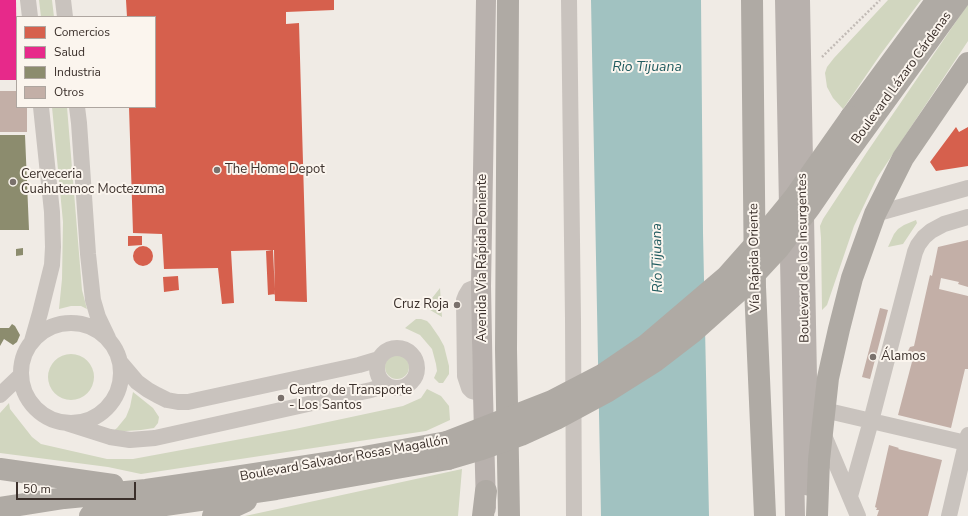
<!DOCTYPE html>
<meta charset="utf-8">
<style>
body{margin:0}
#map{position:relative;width:968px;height:516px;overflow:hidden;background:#f0ebe5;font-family:"Nunito Sans",sans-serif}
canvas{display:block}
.legend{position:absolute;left:16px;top:16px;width:140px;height:92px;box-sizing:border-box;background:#fbf5ee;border:1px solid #aea6a0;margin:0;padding:5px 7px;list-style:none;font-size:12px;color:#3b302b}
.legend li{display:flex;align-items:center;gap:8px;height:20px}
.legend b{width:20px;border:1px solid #aea6a0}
.scale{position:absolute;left:16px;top:482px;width:120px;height:18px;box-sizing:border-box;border:2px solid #3b302b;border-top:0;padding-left:5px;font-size:12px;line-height:14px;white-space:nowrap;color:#3b302b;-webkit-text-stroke:3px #fbf5ee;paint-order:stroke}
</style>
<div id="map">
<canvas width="968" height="516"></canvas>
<ul class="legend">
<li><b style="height:11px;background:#d6604d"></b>Comercios</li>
<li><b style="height:11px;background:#e7298a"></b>Salud</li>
<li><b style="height:11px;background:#8c8c6e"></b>Industria</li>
<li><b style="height:11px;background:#c3afa7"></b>Otros</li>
</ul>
<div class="scale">50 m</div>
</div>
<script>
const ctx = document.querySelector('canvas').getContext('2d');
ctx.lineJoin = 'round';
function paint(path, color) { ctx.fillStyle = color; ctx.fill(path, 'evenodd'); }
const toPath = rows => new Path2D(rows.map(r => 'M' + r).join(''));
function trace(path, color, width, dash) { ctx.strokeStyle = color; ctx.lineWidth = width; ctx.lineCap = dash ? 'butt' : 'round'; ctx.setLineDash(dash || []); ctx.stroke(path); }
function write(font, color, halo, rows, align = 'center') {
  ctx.font = font + ' "Nunito Sans",sans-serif'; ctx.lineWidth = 4; ctx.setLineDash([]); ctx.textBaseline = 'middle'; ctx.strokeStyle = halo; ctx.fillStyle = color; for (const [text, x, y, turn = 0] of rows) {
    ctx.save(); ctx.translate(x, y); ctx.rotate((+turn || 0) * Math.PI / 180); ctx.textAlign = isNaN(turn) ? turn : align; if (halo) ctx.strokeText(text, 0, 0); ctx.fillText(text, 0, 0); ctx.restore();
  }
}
paint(toPath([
 [39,0,52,0,54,17,41,17],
 [888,0,921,0,880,55,843,109,833,98,827,87,825,73,827,67,834,58],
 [968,4,968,41,877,178,854,226,827,305,822,310,821,238,820,226,823,219,867,152],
 [52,107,67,107,82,290,87,309,81,306,71,306,59,309,62,279,63,222],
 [916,220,917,223,903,244,888,247,894,234,898,229,904,225],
 [440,288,442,317,425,307],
 [416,319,421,319,427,321,430,324,439,337,444,346,449,366,449,374,443,383,439,383,434,378,437,371,436,364,432,349,420,335,405,328],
 '48 377a23 23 0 1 1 46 0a23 23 0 1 1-46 0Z',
 '385 367a12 12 0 1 1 24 0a12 12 0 1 1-24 0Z',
 [427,389,441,396,449,406,450,420,426,431,141,474,108,467,0,453,0,413,9,403,10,409,32,437,41,444,107,459,133,459,295,429,384,410,403,406,421,398],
 [133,392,153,408,159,417,158,423,154,428,141,430,112,432,117,428,126,417,130,407],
 [462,469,458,516,245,516]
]), '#d1d6bf');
paint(toPath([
 [591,0,701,0,703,233,709,516,601,516]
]), '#a1c2c1');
paint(toPath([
 [126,0,334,0,334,10,286,12,286,24,299,23,307,302,275,301,274,250,273,250,275,294,268,295,266,251,272,250,231,251,234,303,222,304,218,268,164,269,162,234,133,233,129,107,155,107,155,17,127,17],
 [956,127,959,132,968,127,968,166,936,171,930,162],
 [128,236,142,236,142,245,128,246],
 '133 256a10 10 0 1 1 20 0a10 10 0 1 1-20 0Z',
 [178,276,179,290,164,292,163,277]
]), '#d6604d');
paint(toPath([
 [0,0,16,0,17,80,0,80]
]), '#e7298a');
paint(toPath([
 [0,135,25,135,29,230,0,230],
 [23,248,23,255,16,256,16,249],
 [12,324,15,326,20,335,17,342,13,345,4,339,0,346,0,328,9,328]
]), '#8c8c6e');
paint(toPath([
 [0,91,17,91,17,107,27,107,27,132,0,132],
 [968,240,968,287,958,284,959,282,941,278,939,289,968,296,968,369,965,369,951,428,898,415,913,358,909,355,908,351,910,347,914,346,930,275,932,276,938,247],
 [880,308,888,310,870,379,862,377],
 [889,445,899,448,898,449,942,460,928,516,877,516,879,510,876,510,877,508,875,507]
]), '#c3afa7');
trace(toPath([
 [822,57,880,0]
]), '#c2bbb6', 2.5, [2, 2]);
trace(toPath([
 [28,0,30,17],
 [63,0,65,17],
 [569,0,573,319,574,516],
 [77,107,79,123,88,254,93,300,98,317,108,338],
 [875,214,968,188],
 [481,286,474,288,469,290,466,295,464,300,465,376,469,388,472,391,483,394],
 '21 373a50 50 0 1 1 100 0a50 50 0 1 1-100 0Z',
 [32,341,40,313,52,265,53,247,52,212,41,107],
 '377 368a20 20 0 1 1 40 0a20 20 0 1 1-40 0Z',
 [120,362,137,382,148,390,157,395,167,400,178,402,188,402,359,365,379,359],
 [0,395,21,375],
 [824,410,966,443],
 [66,423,110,437,130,440,155,438,371,390,386,385],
 [823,433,858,516],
 [850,496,871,421,915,252,918,245,924,237,931,231,944,224,968,217],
 [949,516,968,435]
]), '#c9c3be', 16);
trace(toPath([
 [486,0,481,286,483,394,486,508],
 [785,0,795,516],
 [800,0,809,486]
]), '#b8b1ad', 20);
trace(toPath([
 [508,0,506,349,509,516],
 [752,0,755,287,765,516],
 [851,117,937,0],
 [845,156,958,0],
 [0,469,113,485],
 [0,508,64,498,146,490,222,479,364,457,447,442],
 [90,516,276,489,448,459],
 [213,516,246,501],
 [483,516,486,491],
 [817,516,819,460,828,378,839,329,852,278,875,214,903,158,968,63]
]), '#afaaa4', 22);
trace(toPath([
 [447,442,552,401,602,375,646,345,727,276,766,232,794,198,851,117],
 [448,459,482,449,521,435,556,419,608,391,654,362,693,332,740,290,778,249,810,207,845,156]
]), '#afaaa4', 22);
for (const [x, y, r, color] of [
 [217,170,4,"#7a716c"],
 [13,182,4,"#7a716c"],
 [457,305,4,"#7a716c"],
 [873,357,4,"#7a716c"],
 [281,398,4,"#7a716c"]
]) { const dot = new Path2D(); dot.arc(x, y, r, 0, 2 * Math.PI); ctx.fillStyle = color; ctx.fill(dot); trace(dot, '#fbf5ee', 1.5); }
write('13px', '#3b302b', '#fbf5ee', [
 ["Boulevard Lázaro Cárdenas",902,78,-54],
 ["Avenida Vía Rápida Poniente",483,258,-90],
 ["Vía Rápida Oriente",755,258,-91],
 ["Boulevard de los Insurgentes",804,258,-91],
 ["Boulevard Salvador Rosas Magallón",344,459,-10]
]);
write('13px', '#3b302b', '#fbf5ee', [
 ["The Home Depot",225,170],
 ["Cerveceria",21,175],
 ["Cuahutemoc Moctezuma",21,190],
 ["Cruz Roja",449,305,"right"],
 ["Álamos",881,357],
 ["Centro de Transporte",289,391],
 ["- Los Santos",289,406]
], 'left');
write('italic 14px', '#1f5a5e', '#fbf5ee', [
 ["Rio Tijuana",647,68],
 ["Río Tijuana",658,258,-91]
]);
</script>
